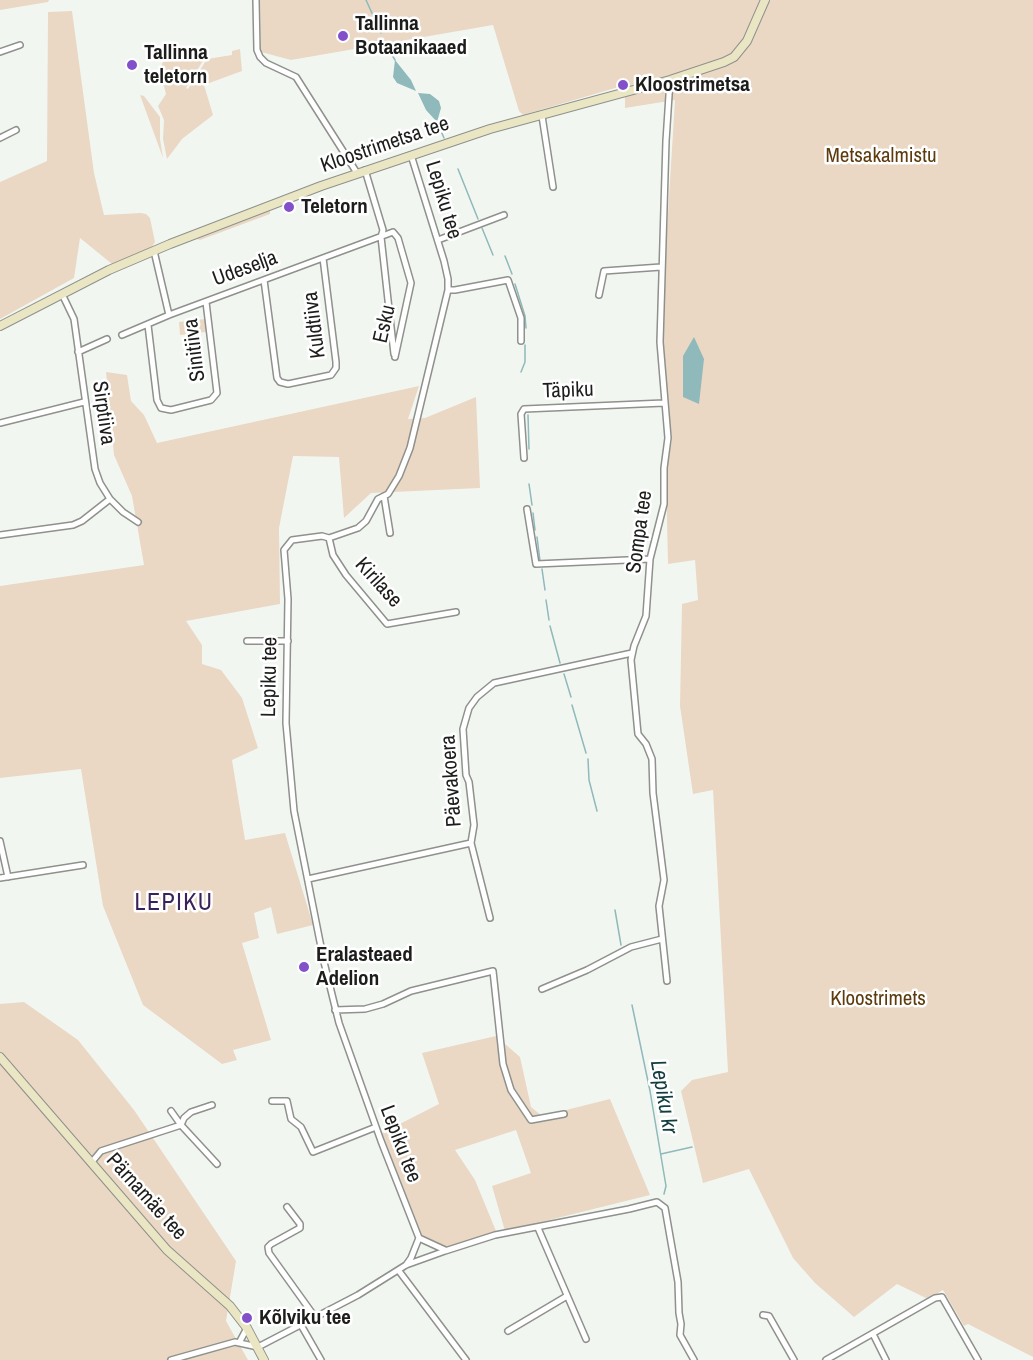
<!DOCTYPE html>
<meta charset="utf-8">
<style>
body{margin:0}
canvas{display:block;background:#f2f6f1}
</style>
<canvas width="1033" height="1360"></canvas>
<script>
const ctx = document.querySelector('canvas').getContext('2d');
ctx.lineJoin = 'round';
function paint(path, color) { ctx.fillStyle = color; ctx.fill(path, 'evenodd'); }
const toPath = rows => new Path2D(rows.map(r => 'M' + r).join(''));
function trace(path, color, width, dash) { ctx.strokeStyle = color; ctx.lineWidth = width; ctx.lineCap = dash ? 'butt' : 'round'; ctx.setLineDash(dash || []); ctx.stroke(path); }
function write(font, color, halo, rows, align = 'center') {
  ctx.font = font + ' "Archivo Narrow",sans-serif'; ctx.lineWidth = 5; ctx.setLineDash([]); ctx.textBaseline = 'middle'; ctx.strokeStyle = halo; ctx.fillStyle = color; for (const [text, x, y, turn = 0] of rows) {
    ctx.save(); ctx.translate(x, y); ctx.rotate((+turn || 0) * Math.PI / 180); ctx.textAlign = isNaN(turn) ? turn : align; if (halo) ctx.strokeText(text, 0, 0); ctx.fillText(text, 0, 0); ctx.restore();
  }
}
paint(toPath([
 [0,0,49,0,48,2,0,10],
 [260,0,1033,0,1033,1357,968,1324,964,1326,943,1290,928,1299,897,1284,854,1317,815,1283,793,1258,749,1169,703,1183,681,1091,692,1080,728,1072,713,790,693,794,680,706,682,604,698,600,695,560,668,564,666,475,672,440,663,357,662,311,675,100,625,108,625,99,622,86,523,115,519,111,493,25,291,60,261,52],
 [72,11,94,173,104,215,141,213,146,214,150,218,155,242,151,248,112,264,80,238,74,278,0,319,0,182,47,161,48,12],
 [240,49,242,71,204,85,213,115,182,139,167,159,163,139,164,120,158,106,166,94,164,86,158,82,162,64,163,62,206,56,186,88,188,89,207,59,232,55,232,51],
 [140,95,144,96,160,117,160,139,163,158],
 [270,210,270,214,200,240,197,239],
 [205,319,206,332,180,335,179,322],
 [106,372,127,375,131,401,144,415,157,443,419,386,408,419,425,418,476,397,480,488,371,493,344,518,339,457,293,456,279,528,280,604,186,621,202,645,202,664,221,670,242,698,258,748,232,760,245,840,285,833,313,925,277,934,271,907,254,913,259,938,242,943,271,1040,233,1050,237,1060,222,1064,143,1005,103,906,81,769,0,778,0,586,144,565,132,496,114,455],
 [24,1002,78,1040,134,1110,236,1261,226,1321,248,1360,0,1360,0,1004],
 [496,1036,520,1057,531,1107,542,1116,610,1099,650,1195,505,1231,492,1186,531,1173,516,1130,455,1150,475,1180,496,1231,444,1249,422,1235,382,1133,439,1104,422,1053]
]), '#ead8c5');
paint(toPath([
 [395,60,411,80,416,91,397,83,393,77],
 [418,93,430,94,439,101,441,108,437,122,426,110],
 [694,337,704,359,699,404,683,397,683,356]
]), '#8fb9bb');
trace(toPath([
 [366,0,381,33],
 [383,40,395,60],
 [437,122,444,138],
 [458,169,478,219],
 [482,228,493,255],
 [505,256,512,274],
 [515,284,525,316,526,328],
 [521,372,525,362,525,345],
 [528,415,529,449],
 [529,484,532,505],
 [533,513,535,530],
 [537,537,540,561],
 [542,569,545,590],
 [546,600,549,620],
 [550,626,560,663],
 [564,674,571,697],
 [572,705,586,753],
 [588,759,589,780,597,811],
 [615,910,621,945],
 [632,1005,650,1091,666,1186,664,1194],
 [661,1154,692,1147]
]), '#8fb9bb', 1.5);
const minor = toPath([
 [256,0,257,50,260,57,266,63,296,77,357,173],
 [0,52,20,45],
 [542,116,553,187],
 [0,138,16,130],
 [365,170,383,230,381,237,394,354],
 [438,240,504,215],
 [154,251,169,315],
 [264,280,277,378,280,382,288,384,331,375,336,368,336,362,323,258],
 [448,290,455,290,508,280,521,318,521,341],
 [62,294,74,319,95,469,100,483,110,499,123,512,138,522],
 [599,295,604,271,661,267],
 [148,325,157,400,161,408,171,410,211,400,217,393,206,302],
 [122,335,169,315,393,232,398,238,411,283,395,357],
 [78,352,107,339],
 [0,423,84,402],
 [524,458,521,414,524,409,664,403],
 [384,496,390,533],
 [527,509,536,564,650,559],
 [0,535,73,525,82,521,110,499],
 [329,538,333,555,346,575,387,624,456,612],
 [247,641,288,641],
 [0,841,8,877],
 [0,878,83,865],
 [308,879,471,843],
 [490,918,471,843,474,825,469,782,466,775,463,729,469,708,477,697,494,683,632,653],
 [667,981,659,906,664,880,653,793,652,759,646,744,638,734,631,660,634,646,646,616,650,559,664,504,664,468,668,438,660,342,666,141,670,80],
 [542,989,587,970,631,947,662,939],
 [335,1010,365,1009,383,1004,411,991,493,971,503,1064,511,1090,531,1120,564,1114],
 [272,1101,287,1101,291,1119,301,1127,313,1152,376,1127],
 [171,1111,181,1125,184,1118,191,1112,212,1105],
 [91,1163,101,1151,181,1125,217,1164],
 [287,1207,300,1224,300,1228,271,1244,268,1247,269,1253,315,1317],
 [538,1228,586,1339],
 [419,1238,445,1250],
 [406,1265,411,1258,419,1238,381,1141,339,1023,324,962,294,811,286,723,288,599,284,550,292,540,322,536,329,538,358,528,366,521,378,499,388,494,399,476,410,448,448,290,448,279,444,261,411,155],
 [399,1271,466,1360],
 [763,1315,769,1316,794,1360],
 [301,1325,321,1360],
 [508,1331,567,1296],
 [873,1334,886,1360],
 [239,1343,247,1328],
 [171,1360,235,1342,258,1347,358,1295,406,1265,445,1251,495,1235,629,1209,657,1202,665,1208,678,1282,679,1313,681,1324,680,1335,694,1360],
 [826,1360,935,1298,942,1297,978,1360]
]);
const secondary = toPath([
 [0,326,109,270,170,244,321,186,490,129,670,80,724,62,734,57,747,41,765,0],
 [0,1057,167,1250,230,1306,247,1328,264,1360]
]);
trace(minor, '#8e918c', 8);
trace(secondary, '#8e918c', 10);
trace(minor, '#fff', 5);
trace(secondary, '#eae6c4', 8);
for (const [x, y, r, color] of [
 [343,36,6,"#8251c9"],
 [132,65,6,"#8251c9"],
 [623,85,6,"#8251c9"],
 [289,207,6,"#8251c9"],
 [304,967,6,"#8251c9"],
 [247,1318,6,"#8251c9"]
]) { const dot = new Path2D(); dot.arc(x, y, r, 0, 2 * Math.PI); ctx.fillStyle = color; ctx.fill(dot); trace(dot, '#fff', 2); }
write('bold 21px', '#1d1e1c', '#fff', [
 ["Tallinna",355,24],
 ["Botaanikaaed",355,48],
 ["Tallinna",144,53],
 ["teletorn",144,77],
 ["Kloostrimetsa",635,85],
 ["Teletorn",301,207],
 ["Eralasteaed",316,955],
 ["Adelion",316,979],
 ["Kõlviku tee",259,1318]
], 'left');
write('21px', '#1d1e1c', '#fff', [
 ["Kloostrimetsa tee",385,145,-19],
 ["Lepiku tee",443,200,73],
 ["Udeselja",245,269,-20],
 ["Esku",385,324,-77],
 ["Kuldtiiva",315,325,-97],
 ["Sinitiiva",195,350,-97],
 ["Täpiku",568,391,-2],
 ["Sirptiiva",103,413,82],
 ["Sompa tee",640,532,-82],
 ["Kirilase",378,583,48],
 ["Lepiku tee",270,677,-89],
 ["Päevakoera",452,781,-94],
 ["Lepiku tee",400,1144,69],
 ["Pärnamäe tee",146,1197,48]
]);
write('21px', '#5d3b0d', '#fff', [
 ["Metsakalmistu",881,156],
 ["Kloostrimets",878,999]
]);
write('italic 22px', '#133c3e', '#fff', [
 ["Lepiku kr",663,1097,80]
]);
ctx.letterSpacing = '1.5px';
write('24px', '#39225b', '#fff', [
 ["LEPIKU",174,904]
]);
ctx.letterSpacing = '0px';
</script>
